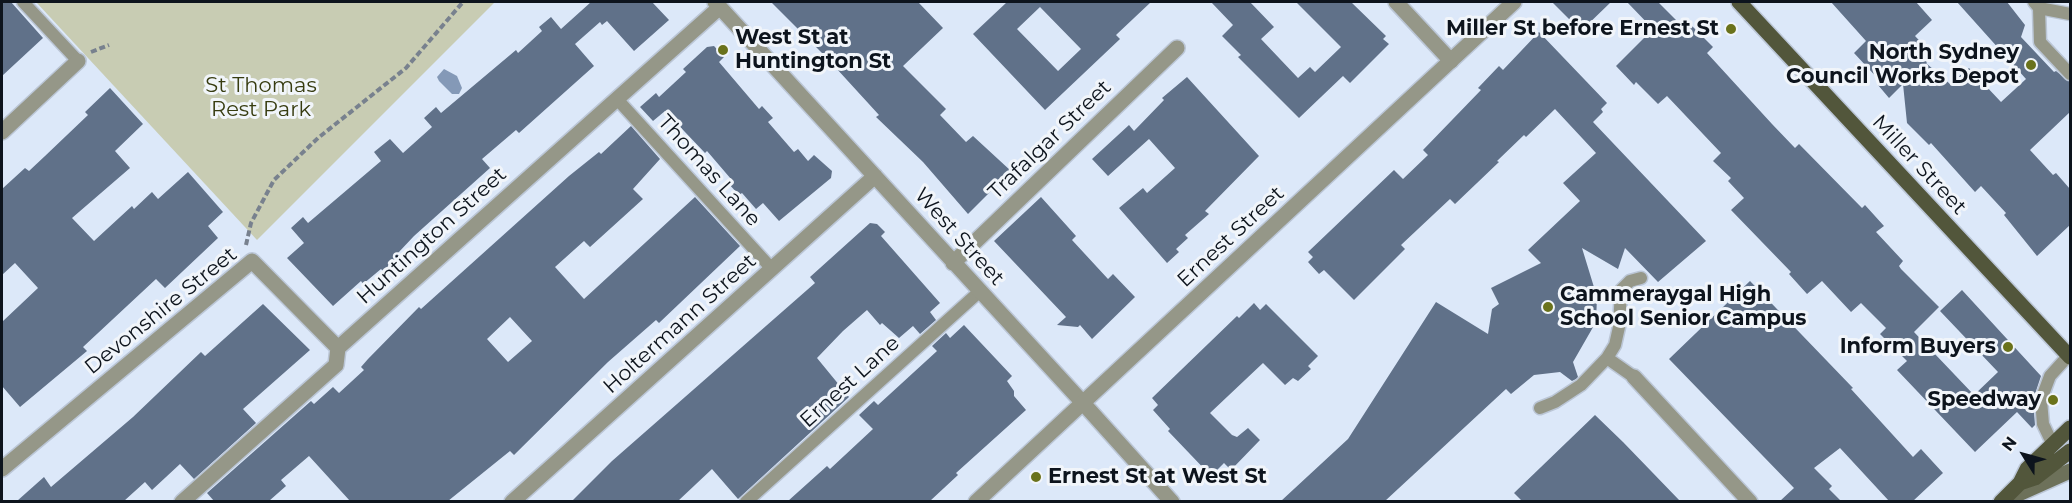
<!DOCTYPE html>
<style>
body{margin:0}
#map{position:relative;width:2072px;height:503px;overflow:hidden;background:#dce8f9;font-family:Montserrat,sans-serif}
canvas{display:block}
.frame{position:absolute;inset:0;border:3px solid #0d141d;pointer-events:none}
.north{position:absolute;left:1994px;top:425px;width:60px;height:60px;-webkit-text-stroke:4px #f1f5fa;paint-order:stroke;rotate:307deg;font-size:16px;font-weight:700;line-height:24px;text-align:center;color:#0d141d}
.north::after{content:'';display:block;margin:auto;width:21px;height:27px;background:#0d141d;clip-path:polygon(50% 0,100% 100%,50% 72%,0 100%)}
</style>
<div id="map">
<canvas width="2072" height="503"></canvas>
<div class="frame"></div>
<div class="north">N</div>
</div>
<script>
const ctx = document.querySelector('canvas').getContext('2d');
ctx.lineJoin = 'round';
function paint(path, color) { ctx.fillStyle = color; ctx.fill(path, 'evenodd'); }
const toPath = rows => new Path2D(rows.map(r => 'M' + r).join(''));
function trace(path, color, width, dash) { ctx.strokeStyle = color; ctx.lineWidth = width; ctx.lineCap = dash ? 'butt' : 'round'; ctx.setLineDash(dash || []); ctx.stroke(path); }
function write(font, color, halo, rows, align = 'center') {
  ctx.font = font + ' Montserrat,sans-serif'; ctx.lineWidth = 6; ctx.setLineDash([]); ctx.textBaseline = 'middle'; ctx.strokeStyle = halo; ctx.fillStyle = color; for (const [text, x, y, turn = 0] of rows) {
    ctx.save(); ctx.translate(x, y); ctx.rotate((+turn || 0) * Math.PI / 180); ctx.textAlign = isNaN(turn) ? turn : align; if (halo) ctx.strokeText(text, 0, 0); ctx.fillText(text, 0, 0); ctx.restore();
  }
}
paint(toPath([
 [36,2,495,2,257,240]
]), '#c8ccb3');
paint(toPath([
 [444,69,457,76,462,88,459,94,452,94,439,81,437,77]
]), '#8499b7');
paint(toPath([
 [2,2,11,2,43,38,2,76],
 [591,2,652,2,669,20,634,51,607,21,602,25,600,22,575,44,594,66,519,133,516,130,482,159,490,168,414,236,398,253,403,258,386,274,381,269,363,284,361,281,333,306,287,258,304,243,291,228,303,217,308,223,381,161,374,152,390,139,403,153,432,127,424,118,436,107,441,113,516,50,518,53,542,31,539,27,551,17,561,29],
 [771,2,918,2,943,28,903,66,946,109,940,115,966,142,973,136,1011,171,968,214,923,162,876,117,879,115,825,56],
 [1007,2,1151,2,1116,35,1120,39,1045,110,973,34],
 [1040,7,1081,49,1058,71,1017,29],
 [1211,2,1250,2,1274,27,1261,39,1298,78,1310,67,1315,72,1341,47,1296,2,1351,2,1386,36,1383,39,1389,44,1350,83,1343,76,1299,118,1238,57,1241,55,1222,36,1233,25],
 [1552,2,1611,2,1581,31],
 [1627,2,1658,2,1687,31,1692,26,1713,47,1707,53,1772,124,1795,148,1799,144,1862,208,1865,205,1884,226,1876,232,1903,261,1899,266,1901,269,1939,307,1914,332,1974,395,1998,372,1940,311,1962,290,2041,376,2033,400,2035,425,2032,428,2017,412,1975,452,1897,370,1907,361,1880,334,1886,328,1861,303,1851,312,1822,281,1807,294,1789,274,1791,272,1731,210,1744,198,1728,181,1731,178,1713,161,1721,153,1667,96,1658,104,1636,82,1634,85,1616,66,1653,29],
 [1831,2,1916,2,1932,20,1915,36,1934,56,1926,63,1950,84,1969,68,2001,102,2026,79,1957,2,2007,2,2025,25,2021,37,2054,72,2056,71,2070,82,2070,112,2030,150,2053,175,2056,173,2070,189,2070,225,2037,256,2004,215,2006,213,1981,186,1975,192,1931,143,1929,145,1907,123,1903,84,1889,98,1878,85,1881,82,1854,53,1866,41],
 [1539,32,1607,103,1601,109,1603,112,1593,122,1706,241,1658,282,1625,248,1618,269,1582,248,1597,297,1596,322,1573,362,1578,377,1576,379,1572,381,1560,372,1534,375,1511,394,1506,389,1385,501,1281,501,1348,439,1436,302,1488,334,1492,309,1499,304,1491,288,1541,263,1528,250,1580,201,1563,183,1596,153,1555,109,1526,137,1524,135,1497,161,1499,162,1455,204,1450,199,1401,245,1405,249,1354,300,1324,270,1319,274,1308,262,1313,257,1308,252,1394,170,1403,179,1428,155,1423,150,1481,90,1478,88,1499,66,1503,70],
 [714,46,724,57,719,62,759,109,762,106,773,118,768,122,794,152,798,149,808,161,814,155,832,171,831,178,779,221,763,203,756,209,742,193,739,195,727,182,731,179,707,151,705,153,665,111,653,121,640,107,656,93,659,97,686,72,683,69,707,47],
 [1187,77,1259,156,1205,211,1209,214,1185,235,1188,238,1176,249,1179,252,1167,263,1119,208,1143,188,1147,193,1175,168,1149,139,1108,176,1092,159,1129,125,1134,131,1164,100,1162,98],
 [110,88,143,124,115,151,130,168,72,218,94,241,132,206,134,209,152,192,158,199,188,172,223,212,208,226,218,238,165,288,156,279,83,347,87,351,20,407,2,386,2,322,38,288,15,263,2,275,2,189,25,168,29,171,45,156,88,115,85,112],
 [631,126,660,159,633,189,643,199,590,247,584,241,555,267,584,299,695,197,740,246,659,323,656,320,608,362,514,455,510,451,448,501,350,501,309,456,281,480,286,486,269,501,214,501,207,493,311,401,314,404,333,387,339,393,364,370,361,367,368,359,419,307,421,309,569,176,599,152,601,154],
 [510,317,532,341,508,362,487,339],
 [1041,197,1076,236,1072,240,1108,279,1113,274,1135,297,1092,339,1080,325,1078,327,1057,325,1066,317,994,241],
 [870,223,877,224,885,232,881,236,940,303,930,312,936,320,920,334,913,326,899,338,882,323,880,325,867,310,843,331,817,358,849,397,738,499,712,469,678,501,572,501,612,461,815,283,810,277],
 [1750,281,1853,388,1851,389,1913,457,1921,449,1943,473,1913,501,1889,501,1840,448,1814,468,1832,486,1829,489,1841,501,1780,501,1794,488,1669,359],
 [1254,303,1260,310,1266,304,1318,356,1308,366,1311,369,1298,381,1293,378,1285,385,1263,363,1210,413,1232,435,1237,437,1248,428,1260,440,1231,470,1224,463,1211,476,1168,431,1170,429,1153,410,1158,405,1152,398,1237,316,1239,318],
 [263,304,310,350,243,409,256,423,194,479,180,464,152,490,145,482,124,501,17,501,44,477,51,487,133,417,201,352,205,356],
 [964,325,1012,376,1007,381,1014,391,1014,396,1026,410,956,473,958,475,930,501,788,501,827,466,830,469,873,429,859,415,874,401,878,405,937,351,932,346,946,333,950,338],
 [1595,415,1623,442,1680,501,1522,501,1514,493]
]), '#607189');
const service = toPath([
 [23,2,78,61],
 [2034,2,2039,8,2070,14],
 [2039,8,2040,42,2070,74],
 [617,99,772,269],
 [1607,358,1615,345,1619,327,1621,290,1630,281,1641,278],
 [1540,408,1555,402,1581,385,1607,358,1634,377],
 [2053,445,2043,424,2041,400,2050,376,2069,355],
 [746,502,979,292]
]);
const minor = toPath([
 [715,2,1083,403],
 [1396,2,1451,61],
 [2,132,78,61],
 [953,263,1177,48],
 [1634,377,1750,502],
 [2,469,252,261,338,348],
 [182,502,336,365,338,348,720,7],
 [512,502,875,176]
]);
const tertiary = toPath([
 [1083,403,1172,502],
 [976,502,1514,2]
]);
const secondary = toPath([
 [2005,500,2070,471]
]);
const primary = toPath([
 [1739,2,2070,357],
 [2020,483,2035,478,2070,451],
 [2001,502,2020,483,2027,469,2070,428]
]);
trace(service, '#bbc6d6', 15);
trace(minor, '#bbc6d6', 18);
trace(tertiary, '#bbc6d6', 18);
trace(secondary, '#bbc6d6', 18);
trace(primary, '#bbc6d6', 18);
trace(toPath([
 [91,52,109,45],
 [246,245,251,223,274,180,318,138,406,68,463,2]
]), '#78818e', 4, [6, 3]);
trace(service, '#959788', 12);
trace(minor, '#959788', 15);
trace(tertiary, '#959788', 15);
trace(secondary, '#6d715a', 15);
trace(primary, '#52563b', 15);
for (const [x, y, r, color] of [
 [1731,29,6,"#6a721b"],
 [723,50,6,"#6a721b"],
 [2031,65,6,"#6a721b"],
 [1548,307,6,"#6a721b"],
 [2008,347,6,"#6a721b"],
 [2053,400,6,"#6a721b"],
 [1036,477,6,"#6a721b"]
]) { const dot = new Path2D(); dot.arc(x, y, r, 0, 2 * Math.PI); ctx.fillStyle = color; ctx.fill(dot); trace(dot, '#f1f5fa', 2); }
write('bold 21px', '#0d141d', '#f1f5fa', [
 ["Miller St before Ernest St",1719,29],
 ["West St at",735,38,"left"],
 ["Huntington St",735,62,"left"],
 ["North Sydney",2019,53],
 ["Council Works Depot",2019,77],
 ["Cammeraygal High",1560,295,"left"],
 ["School Senior Campus",1560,319,"left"],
 ["Inform Buyers",1996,347],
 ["Speedway",2041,400],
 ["Ernest St at West St",1048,477,"left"]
], 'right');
write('21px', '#373c10', '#f1f5fa', [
 ["St Thomas",261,86],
 ["Rest Park",261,110]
]);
write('21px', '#0d141d', '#f1f5fa', [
 ["Trafalgar Street",1050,140,-44],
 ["Miller Street",1919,165,47],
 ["Thomas Lane",709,171,48],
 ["Huntington Street",432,236,-42],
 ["West Street",959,237,48],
 ["Ernest Street",1231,237,-43],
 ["Devonshire Street",161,311,-39],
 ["Holtermann Street",680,324,-42],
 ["Ernest Lane",850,382,-42]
]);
</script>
